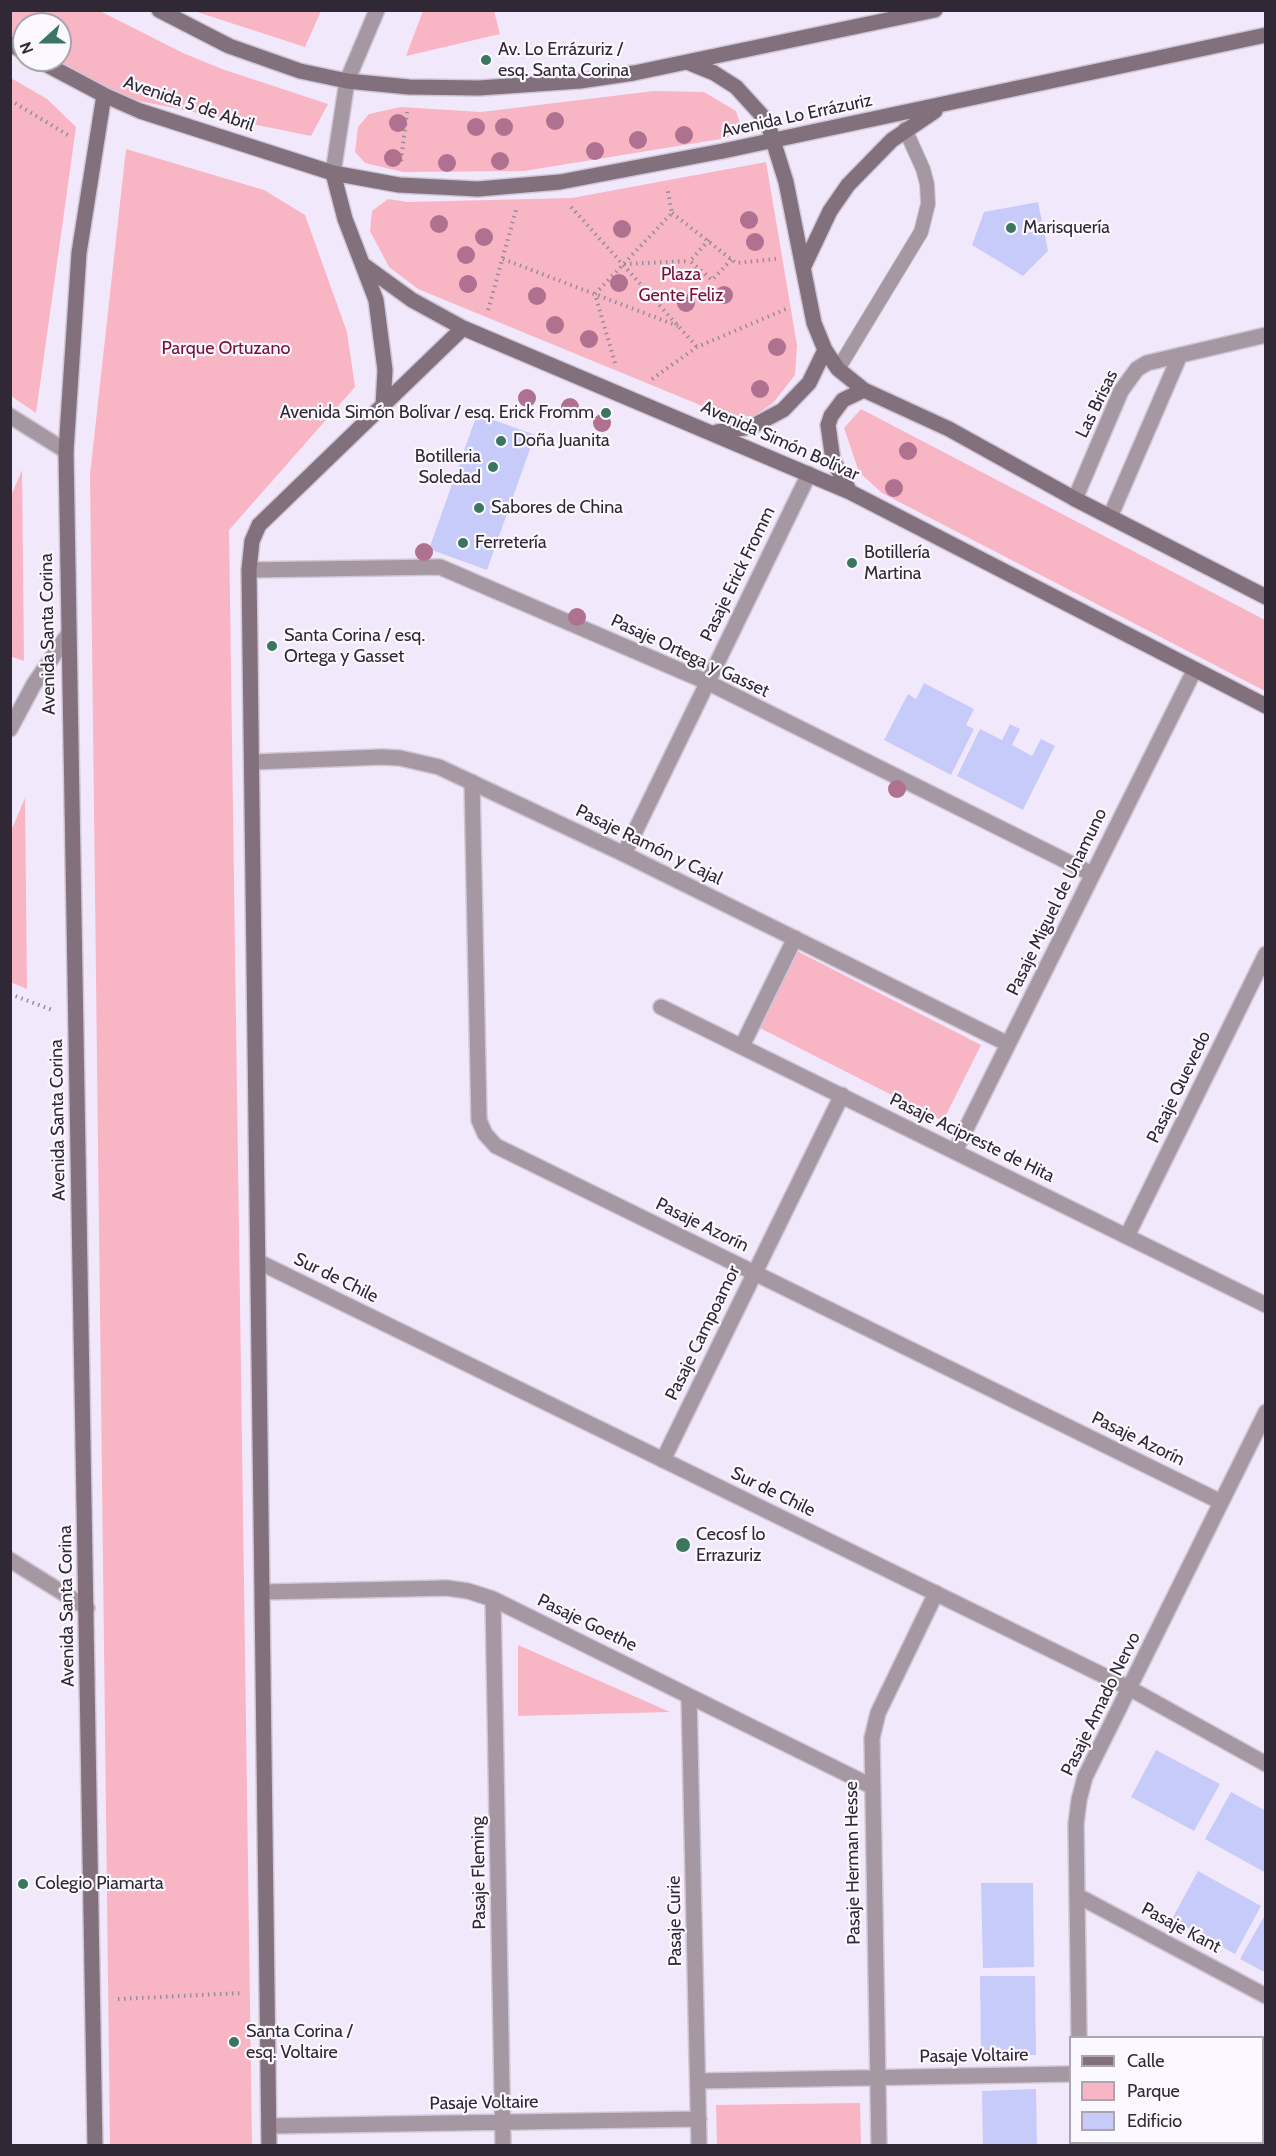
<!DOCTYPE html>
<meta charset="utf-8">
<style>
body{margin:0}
#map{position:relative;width:1276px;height:2156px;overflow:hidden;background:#f2e8fb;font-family:Cabin,sans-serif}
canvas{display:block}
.frame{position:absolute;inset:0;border:12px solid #302935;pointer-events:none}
.legend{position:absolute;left:1069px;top:2036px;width:195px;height:108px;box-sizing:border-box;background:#fcf8ff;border:2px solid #aaa5ae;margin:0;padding:8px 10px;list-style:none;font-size:18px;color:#302935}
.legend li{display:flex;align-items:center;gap:12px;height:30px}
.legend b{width:30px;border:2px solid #aaa5ae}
.north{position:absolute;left:12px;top:12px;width:60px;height:60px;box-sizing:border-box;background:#fcf8ff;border:2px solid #aaa5ae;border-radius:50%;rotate:249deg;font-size:16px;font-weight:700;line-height:24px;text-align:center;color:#302935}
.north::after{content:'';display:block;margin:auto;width:21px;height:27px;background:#3b7660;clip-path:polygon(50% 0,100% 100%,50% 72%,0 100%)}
</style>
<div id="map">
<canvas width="1276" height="2156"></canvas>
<div class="frame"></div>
<ul class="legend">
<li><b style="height:8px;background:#83707d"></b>Calle</li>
<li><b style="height:16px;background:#f8b5c3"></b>Parque</li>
<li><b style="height:16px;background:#c7cbfa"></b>Edificio</li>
</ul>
<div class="north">N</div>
</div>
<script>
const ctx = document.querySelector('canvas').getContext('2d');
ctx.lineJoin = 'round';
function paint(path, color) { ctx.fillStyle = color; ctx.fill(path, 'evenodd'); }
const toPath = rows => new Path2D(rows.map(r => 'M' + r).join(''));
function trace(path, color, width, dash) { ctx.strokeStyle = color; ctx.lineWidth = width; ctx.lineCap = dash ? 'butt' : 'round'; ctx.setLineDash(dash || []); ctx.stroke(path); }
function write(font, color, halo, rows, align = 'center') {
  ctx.font = font + ' Cabin,sans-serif'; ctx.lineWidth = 4.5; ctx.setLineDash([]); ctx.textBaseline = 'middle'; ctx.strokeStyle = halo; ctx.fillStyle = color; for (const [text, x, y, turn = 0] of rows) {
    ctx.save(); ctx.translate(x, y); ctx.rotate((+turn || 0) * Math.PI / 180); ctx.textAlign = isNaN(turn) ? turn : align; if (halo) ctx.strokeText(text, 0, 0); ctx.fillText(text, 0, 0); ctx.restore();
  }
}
paint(toPath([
 [10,11,100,11,183,53,222,69,328,104,311,136,125,98,56,60,60,60,60,24,24,24,24,43,11,34],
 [194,11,321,11,305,47],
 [423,11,494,11,500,34,406,56],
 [11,78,47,99,76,127,36,413,11,396],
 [654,91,704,92,736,111,741,127,727,138,524,171,403,172,365,163,355,152,358,127,369,114,401,107,481,112],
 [126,149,264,190,305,215,347,332,355,387,229,530,252,2145,110,2145,90,475],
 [766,162,797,345,795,375,773,403,754,416,729,417,418,289,389,267,370,231,372,211,388,199,408,202,572,198],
 [861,409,1265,620,1265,691,882,493,859,472,844,428],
 [22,470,24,661,10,656,11,496],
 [25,798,27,989,10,982,11,831],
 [795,950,981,1045,943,1121,756,1026],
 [518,1645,670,1712,518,1716],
 [860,2103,861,2145,717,2145,716,2105]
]), '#f8b5c3');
paint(toPath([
 [1038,202,1048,251,1023,276,972,245,984,212],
 [477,414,535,435,487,570,429,549],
 [924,683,974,709,966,725,974,729,951,775,884,740,908,694,916,699],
 [1010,724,1020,729,1012,745,1032,756,1041,739,1055,746,1023,810,957,776,980,729,1002,740],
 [1156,1750,1220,1784,1194,1831,1131,1797],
 [1231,1792,1266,1811,1266,1873,1205,1839],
 [1198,1871,1261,1906,1235,1954,1172,1919],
 [981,1883,1033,1883,1034,1967,983,1968],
 [1266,1913,1266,1973,1240,1959],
 [980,1976,1035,1976,1036,2055,981,2056],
 [1036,2089,1037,2146,983,2146,982,2091]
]), '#c7cbfa');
const service = toPath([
 [838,369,921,232,928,204,927,184,923,169,905,129]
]);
const minor = toPath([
 [10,416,66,451],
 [1075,499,1121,391,1137,369,1147,363,1266,335],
 [1110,517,1180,355],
 [249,570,440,567,707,682,1092,874],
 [10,729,34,684,67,636],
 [253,762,382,757,400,758,439,767,624,854,1008,1044],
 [472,782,479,1120,485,1134,496,1146,1221,1502],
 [624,854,809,474],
 [661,1007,1266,1305],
 [742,1046,795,938],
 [955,1151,1194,671],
 [1127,1236,1266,954],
 [663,1460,842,1095],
 [10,1560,87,1608],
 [263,1592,447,1588,468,1591,493,1599,871,1786],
 [493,1599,503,2146],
 [689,1696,699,2146],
 [1078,1896,1266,1996],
 [1079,2038,1076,1824,1079,1800,1085,1777,1266,1412],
 [698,2081,1070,2074],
 [269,2126,699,2119],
 [1081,2142,1081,2146],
 [879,2146,872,1738,878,1713,936,1593]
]);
const tertiary = toPath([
 [333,173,347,81,377,10],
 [259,1262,1129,1688,1266,1764]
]);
const secondary = toPath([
 [159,10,229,46,300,71,347,81,409,87,479,88,580,81,634,73,935,10],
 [10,44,24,52],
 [38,60,104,95,140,111,333,173,399,185,478,189,560,182,723,151,1266,35],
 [687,62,714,73,736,87,767,121,786,182,814,323,825,350,838,369,864,390,949,429,1075,499,1266,597],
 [333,173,345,219,376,300,385,370,383,406],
 [365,266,412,300,463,328,850,492,1266,706],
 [803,268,830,211,848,185,892,140,935,111],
 [717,432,751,427,783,410,809,383,825,350],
 [850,492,833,460,828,425,831,416,843,400,864,390],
 [95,2146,66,451,79,253,104,95],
 [269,2146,249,570,252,541,259,525,463,328]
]);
trace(service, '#cfc6d7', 16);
trace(minor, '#cfc6d7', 18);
trace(tertiary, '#cfc6d7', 18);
trace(secondary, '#cfc6d7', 18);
trace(toPath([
 [10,100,71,137],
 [401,161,407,112],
 [571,207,697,347],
 [672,213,736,263,776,259],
 [709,240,690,261,712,280,732,259],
 [503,259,678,326],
 [624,264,690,261],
 [488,310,516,210],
 [615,363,595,294,672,213,667,187],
 [652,379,697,347,786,309],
 [10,994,52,1010],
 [118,1999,242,1993]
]), '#958c9c', 4, [1.5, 4.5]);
trace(service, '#a698a2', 14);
trace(minor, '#a698a2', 15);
trace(tertiary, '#a698a2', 15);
trace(secondary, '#83707d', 15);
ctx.fillStyle = '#af718f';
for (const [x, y] of [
 [555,121],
 [398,123],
 [476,127],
 [504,127],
 [684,135],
 [638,140],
 [595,151],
 [393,158],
 [500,161],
 [447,163],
 [749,220],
 [439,224],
 [622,229],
 [484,237],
 [755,242],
 [466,255],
 [619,283],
 [468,284],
 [724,295],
 [537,296],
 [686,303],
 [555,325],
 [589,339],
 [777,347],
 [760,389],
 [527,398],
 [570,407],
 [602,423],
 [908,451],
 [894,488],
 [424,552],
 [577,617],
 [897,789]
]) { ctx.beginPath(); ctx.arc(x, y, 9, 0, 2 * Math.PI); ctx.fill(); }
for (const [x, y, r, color] of [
 [486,60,6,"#3b7660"],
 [1011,228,6,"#3b7660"],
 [606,413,6,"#3b7660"],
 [501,441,6,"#3b7660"],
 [493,467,6,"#3b7660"],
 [479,508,6,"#3b7660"],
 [463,543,6,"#3b7660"],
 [852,563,6,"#3b7660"],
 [272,646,6,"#3b7660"],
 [683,1545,8,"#3b7660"],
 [23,1884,6,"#3b7660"],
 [234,2042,6,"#3b7660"]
]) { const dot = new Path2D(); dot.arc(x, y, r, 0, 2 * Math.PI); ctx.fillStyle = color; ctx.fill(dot); trace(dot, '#fcf8ff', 2); }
write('18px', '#302935', '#fcf8ff', [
 ["Av. Lo Errázuriz /",498,50],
 ["esq. Santa Corina",498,71],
 ["Marisquería",1023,228],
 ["Avenida Simón Bolívar / esq. Erick Fromm",594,413,"right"],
 ["Doña Juanita",513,441],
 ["Botilleria",481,457,"right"],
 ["Soledad",481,478,"right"],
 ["Sabores de China",491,508],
 ["Ferretería",475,543],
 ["Botillería",864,553],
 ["Martina",864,574],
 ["Santa Corina / esq.",284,636],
 ["Ortega y Gasset",284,657],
 ["Cecosf lo",696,1535],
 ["Errazuriz",696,1556],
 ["Colegio Piamarta",35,1884],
 ["Santa Corina /",246,2032],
 ["esq. Voltaire",246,2053]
], 'left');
write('18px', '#302935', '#fcf8ff', [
 ["Avenida 5 de Abril",189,104,19],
 ["Avenida Lo Errázuriz",797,116,-12],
 ["Las Brisas",1097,404,-64],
 ["Avenida Simón Bolívar",780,441,24],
 ["Pasaje Erick Fromm",738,574,-64],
 ["Avenida Santa Corina",48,634,-91],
 ["Pasaje Ortega y Gasset",690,656,25],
 ["Pasaje Ramón y Cajal",649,845,26],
 ["Pasaje Miguel de Unamuno",1057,902,-64],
 ["Pasaje Quevedo",1179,1087,-64],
 ["Avenida Santa Corina",58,1120,-91],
 ["Pasaje Acipreste de Hita",972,1138,26],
 ["Pasaje Azorín",702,1225,26],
 ["Sur de Chile",336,1278,26],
 ["Pasaje Campoamor",703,1333,-64],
 ["Pasaje Azorín",1138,1439,26],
 ["Sur de Chile",773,1492,26],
 ["Avenida Santa Corina",67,1606,-91],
 ["Pasaje Goethe",587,1623,26],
 ["Pasaje Amado Nervo",1101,1704,-64],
 ["Pasaje Herman Hesse",853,1863,-91],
 ["Pasaje Fleming",479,1873,-91],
 ["Pasaje Curie",675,1921,-91],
 ["Pasaje Kant",1181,1928,28],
 ["Pasaje Voltaire",974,2056,-1],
 ["Pasaje Voltaire",484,2103,-1]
]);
write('18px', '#780f37', '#fcf8ff', [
 ["Plaza",681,275],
 ["Gente Feliz",681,296],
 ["Parque Ortuzano",226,349]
]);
</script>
